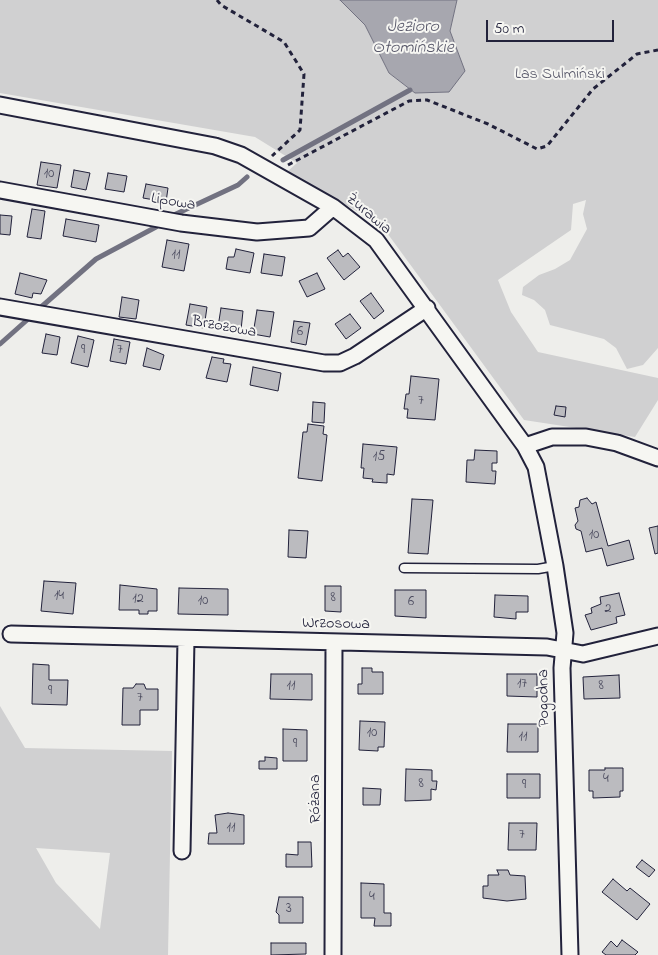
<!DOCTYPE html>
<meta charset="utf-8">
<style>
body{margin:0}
#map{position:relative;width:658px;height:955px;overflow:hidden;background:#eeeeeb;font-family:"Indie Flower",sans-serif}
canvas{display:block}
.scale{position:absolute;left:486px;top:20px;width:128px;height:22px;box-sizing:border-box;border:2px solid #22223b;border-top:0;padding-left:6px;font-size:15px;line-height:18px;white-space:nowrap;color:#22223b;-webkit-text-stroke:4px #f6f6f2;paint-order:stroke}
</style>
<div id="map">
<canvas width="658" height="955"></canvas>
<div class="scale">50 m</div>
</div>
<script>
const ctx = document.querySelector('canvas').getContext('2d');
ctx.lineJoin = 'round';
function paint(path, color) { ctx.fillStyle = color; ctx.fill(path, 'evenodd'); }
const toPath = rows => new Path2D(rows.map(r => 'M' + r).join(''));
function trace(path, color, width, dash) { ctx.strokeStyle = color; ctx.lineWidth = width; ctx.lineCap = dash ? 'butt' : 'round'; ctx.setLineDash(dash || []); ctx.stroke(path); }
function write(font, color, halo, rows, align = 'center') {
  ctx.font = font + ' "Indie Flower",sans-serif'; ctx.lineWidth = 4; ctx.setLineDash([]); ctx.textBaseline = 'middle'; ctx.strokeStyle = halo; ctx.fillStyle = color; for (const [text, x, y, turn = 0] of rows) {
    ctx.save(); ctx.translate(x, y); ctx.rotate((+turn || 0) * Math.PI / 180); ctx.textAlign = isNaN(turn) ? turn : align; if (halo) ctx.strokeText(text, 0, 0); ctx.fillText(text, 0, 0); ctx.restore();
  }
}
paint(toPath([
 [0,0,340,0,365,25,389,73,415,93,448,92,450,31,457,0,658,0,658,348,643,365,627,369,616,348,604,339,550,325,545,310,534,300,522,295,523,287,539,275,555,269,570,260,587,229,583,214,586,200,573,204,571,230,498,280,511,312,538,352,658,378,658,400,635,437,524,420,382,226,288,171,297,163,255,137,0,93],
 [0,706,25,748,172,751,168,955,0,955],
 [36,848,110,853,100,929,56,883]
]), '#d0d0d1');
const water = toPath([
 [340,0,457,0,450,31,465,71,449,92,415,93,389,73,365,25,340,0]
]);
paint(water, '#a7a7af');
trace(water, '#727281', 1);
trace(toPath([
 [283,160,410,90],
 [176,214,238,185,247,177],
 [40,308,96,259,156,227],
 [0,344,27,320]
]), '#727281', 5);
const building = toPath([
 [41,162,61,165,57,188,37,185,41,162],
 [74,170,90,173,86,190,71,187,74,170],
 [108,173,127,176,124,192,105,189,108,173],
 [146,184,168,188,166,202,143,198,146,184],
 [32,209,45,211,41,239,27,237,32,209],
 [0,215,12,216,10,235,0,234,0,215],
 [66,219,99,225,96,242,63,236,66,219],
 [167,240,189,244,184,271,162,267,167,240],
 [236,249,254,253,250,273,226,269,228,257,234,257,236,249],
 [338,250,343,257,348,253,360,267,344,280,327,258,338,250],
 [264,254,285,257,282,276,261,273,264,254],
 [20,273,47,280,41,294,33,293,32,298,15,294,20,273],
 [317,273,325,289,307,297,299,281,317,273],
 [371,293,384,311,374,319,360,301,371,293],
 [122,297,139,300,136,319,119,317,122,297],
 [190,304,207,307,204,328,186,325,190,304],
 [221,308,243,311,241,330,218,327,221,308],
 [257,310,274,312,270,337,253,334,257,310],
 [350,314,361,328,346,339,335,324,350,314],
 [294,321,310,323,306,345,291,342,294,321],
 [46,334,60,337,57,355,42,353,46,334],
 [78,336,94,340,88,367,71,363,78,336],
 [114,339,130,342,126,364,110,361,114,339],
 [147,348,164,355,160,370,143,366,147,348],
 [212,357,224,359,223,363,231,364,227,382,206,378,212,357],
 [253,367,281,373,278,391,250,385,253,367],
 [411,376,439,379,435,420,407,418,408,409,404,409,406,394,409,394,411,376],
 [313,402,325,403,324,423,312,422,313,402],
 [556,406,566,407,565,417,554,415,556,406],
 [308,424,324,426,323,434,327,435,322,481,298,478,303,432,307,432,308,424],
 [363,444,397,447,394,475,387,474,387,483,372,482,373,479,363,478,364,468,361,468,363,444],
 [475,450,497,451,497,463,492,463,492,471,496,471,495,484,466,482,467,460,474,460,475,450],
 [587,498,592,504,596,502,608,546,629,540,634,559,607,566,602,548,586,552,581,531,576,529,575,525,578,521,575,508,579,507,580,500,587,498],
 [412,499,433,500,428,554,408,553,412,499],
 [658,526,658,553,655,554,649,528,658,526],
 [289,530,308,531,306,558,288,557,289,530],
 [44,581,76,583,73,614,41,611,44,581],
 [120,585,157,589,157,611,148,611,148,614,139,614,139,610,119,610,120,585],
 [325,586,341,586,341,612,325,611,325,586],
 [179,588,228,589,228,615,178,614,179,588],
 [395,590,426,590,426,618,395,616,395,590],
 [619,593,625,615,616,617,617,623,591,630,585,615,592,613,591,608,601,604,600,597,619,593],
 [495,595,528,596,528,612,516,612,516,619,494,617,495,595],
 [33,664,49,665,49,680,68,680,67,705,32,704,33,664],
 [362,668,372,668,372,672,383,672,383,694,358,694,358,684,362,684,362,668],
 [271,674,312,674,312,700,270,699,271,674],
 [507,674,537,674,537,697,507,696,507,674],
 [619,675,620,698,584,699,583,677,619,675],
 [136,684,144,684,146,689,158,689,158,710,140,710,140,725,122,725,123,688,133,688,136,684],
 [360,721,385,722,384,747,378,747,378,751,359,750,360,721],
 [508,724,538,724,538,752,507,752,508,724],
 [283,729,307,730,307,761,283,761,283,729],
 [265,757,277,758,277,769,259,769,259,761,265,761,265,757],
 [605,768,623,768,623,791,620,791,620,797,593,798,593,791,589,791,589,770,605,770,605,768],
 [406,769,432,770,432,781,437,781,436,790,431,789,431,800,405,801,406,769],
 [507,774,540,774,540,798,507,798,507,774],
 [363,788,381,789,380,805,363,805,363,788],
 [228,813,244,815,244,844,208,844,209,833,217,833,215,815,228,813],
 [509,823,537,823,536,850,508,850,509,823],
 [298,842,311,842,312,867,286,867,286,854,298,855,298,842],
 [642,860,655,870,649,877,636,867,642,860],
 [497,870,508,870,510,875,525,876,526,899,507,901,483,898,483,886,488,886,488,875,499,875,497,870],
 [613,879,627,891,630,888,650,904,637,920,602,892,613,879],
 [361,883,384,884,384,913,391,913,391,926,374,926,375,918,361,918,361,883],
 [279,897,303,897,303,923,279,923,279,915,276,912,279,897],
 [622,940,638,952,635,955,606,955,602,952,611,941,617,947,622,940],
 [271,943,306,943,306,954,271,955,271,943]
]);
paint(building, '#bbbbbf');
trace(building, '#22223b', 1);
const lane = toPath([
 [404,568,538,569,555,566]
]);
const street = toPath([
 [0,105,215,146,241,155,333,207,376,240,525,446,536,467,555,566,565,633,562,668,570,955],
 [0,190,181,223,257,232,309,228,333,207],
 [0,307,324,363,340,363,355,356,427,308],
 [525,446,552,437,586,437,617,443,658,458],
 [11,634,547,647,583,654,658,636],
 [182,851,186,639],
 [333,955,334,642]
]);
trace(lane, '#22223b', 11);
trace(street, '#22223b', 19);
trace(toPath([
 [217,0,221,5,284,42,304,74,300,130,272,156],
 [288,165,409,101,427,100,488,124,537,149,547,146,593,89,637,54,658,50]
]), '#22223b', 3, [5, 4]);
trace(lane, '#f6f6f2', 8);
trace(street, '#f6f6f2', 15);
write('14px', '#48485c', null, [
 ["10",49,175],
 ["11",176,256],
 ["6",300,333],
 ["9",83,351],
 ["7",120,351],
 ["7",421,402],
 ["15",379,458],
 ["10",594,536],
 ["14",59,597],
 ["8",333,599],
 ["12",138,600],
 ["10",203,602],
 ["6",411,603],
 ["2",608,610],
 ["17",522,685],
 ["11",291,687],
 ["8",601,687],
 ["9",50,692],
 ["7",140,699],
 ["10",372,734],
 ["11",523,738],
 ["9",295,745],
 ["4",606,780],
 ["8",421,785],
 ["9",524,786],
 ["11",231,829],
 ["7",522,836],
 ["4",372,898],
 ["3",289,910]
]);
write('16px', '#565668', '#f6f6f2', [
 ["Las Sulmiński",560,75]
]);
write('16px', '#22223b', '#f6f6f2', [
 ["Lipowa",173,203,9],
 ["Żurawia",368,215,40],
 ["Brzozowa",224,328,10],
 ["Wrzosowa",336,625,1],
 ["Pogodna",545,698,-91],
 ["Różana",316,799,-90]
]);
write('italic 18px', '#575769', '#f6f6f2', [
 ["Jezioro",413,28],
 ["Otomińskie",413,49]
]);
</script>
